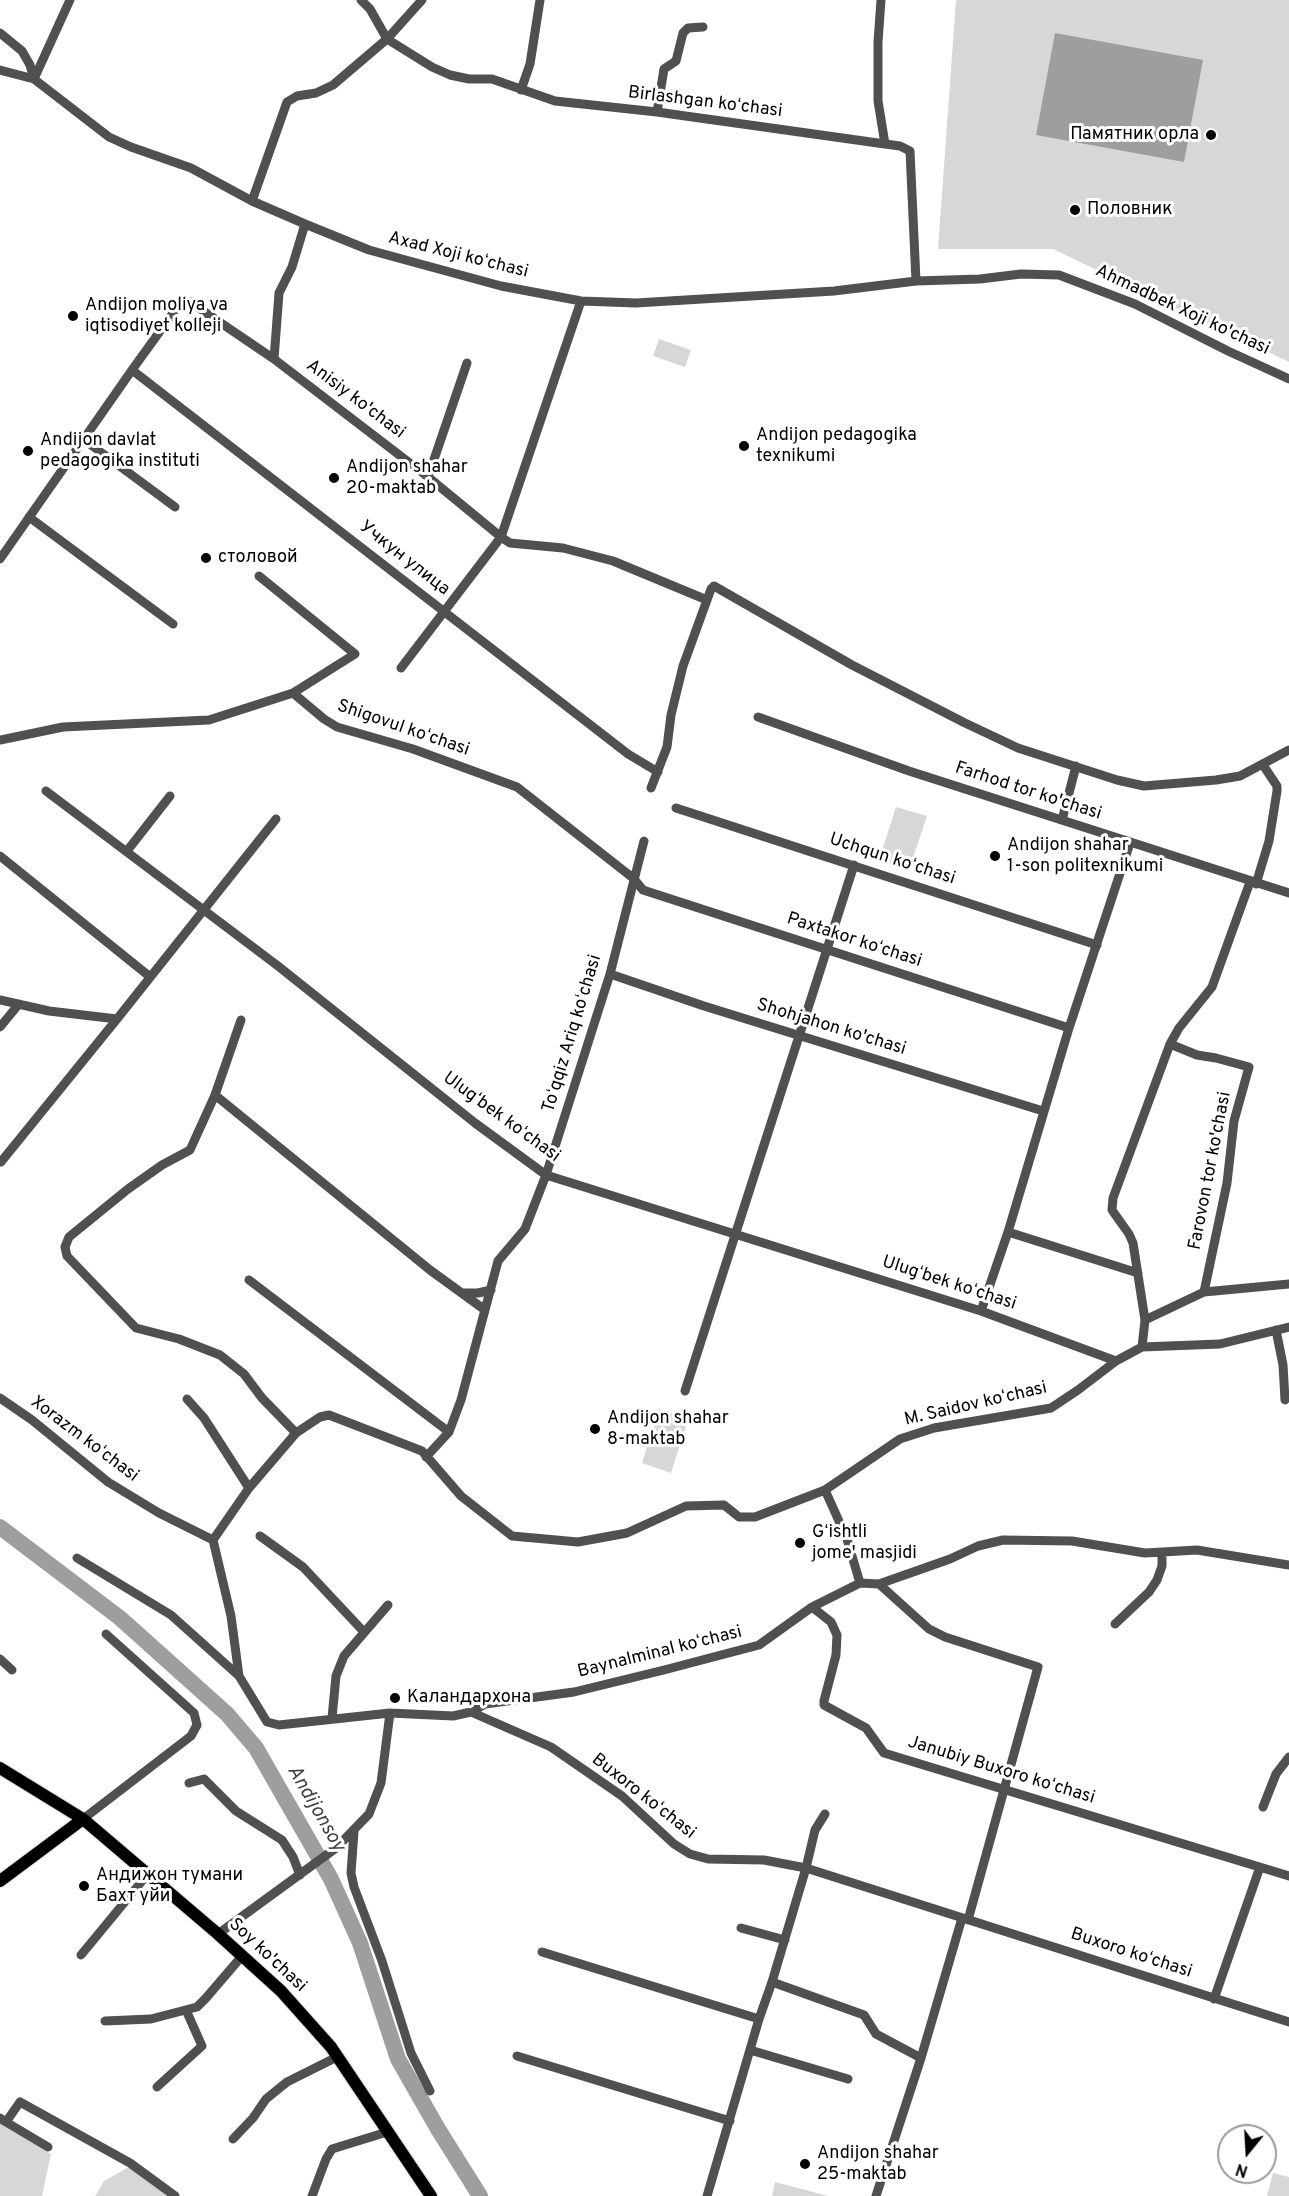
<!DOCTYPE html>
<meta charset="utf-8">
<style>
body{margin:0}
#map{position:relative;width:1289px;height:2196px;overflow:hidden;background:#fff;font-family:Overpass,sans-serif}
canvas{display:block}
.north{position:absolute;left:1217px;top:2124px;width:60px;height:60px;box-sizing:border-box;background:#fff;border:2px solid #999;border-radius:50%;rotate:198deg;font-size:16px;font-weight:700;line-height:24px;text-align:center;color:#000}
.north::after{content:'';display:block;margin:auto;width:21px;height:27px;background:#000;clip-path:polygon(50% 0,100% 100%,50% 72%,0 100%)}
</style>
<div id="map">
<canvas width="1289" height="2196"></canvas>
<div class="north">N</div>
</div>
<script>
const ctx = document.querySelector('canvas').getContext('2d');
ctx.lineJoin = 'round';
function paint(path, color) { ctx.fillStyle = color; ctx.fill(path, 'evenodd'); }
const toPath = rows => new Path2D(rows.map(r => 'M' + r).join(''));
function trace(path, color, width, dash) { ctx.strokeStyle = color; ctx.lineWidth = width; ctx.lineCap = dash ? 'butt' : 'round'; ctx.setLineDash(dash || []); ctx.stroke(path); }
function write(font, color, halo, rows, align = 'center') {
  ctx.font = font + ' Overpass,sans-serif'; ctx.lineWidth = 6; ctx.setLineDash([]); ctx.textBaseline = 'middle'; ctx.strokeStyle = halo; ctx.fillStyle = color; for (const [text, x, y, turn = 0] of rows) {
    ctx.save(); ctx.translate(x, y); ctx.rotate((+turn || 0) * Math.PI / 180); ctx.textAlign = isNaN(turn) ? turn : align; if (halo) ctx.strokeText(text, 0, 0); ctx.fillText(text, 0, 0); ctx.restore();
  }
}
paint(toPath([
 [956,0,1289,0,1289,362,1053,249,938,249],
 [659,339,691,350,685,367,653,356],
 [896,807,927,816,909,870,879,860],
 [659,1409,688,1419,671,1473,642,1463],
 [0,2123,51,2154,42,2196,0,2196],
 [129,2167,167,2196,95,2196,104,2181],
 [1273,2173,1289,2177,1289,2196,1267,2196],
 [775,2182,802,2189,828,2196,772,2196]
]), '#d7d7d7');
paint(toPath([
 [1055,33,1203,60,1184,162,1036,135]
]), '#9e9e9e');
trace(toPath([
 [0,1527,120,1618,227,1714,256,1748,331,1879,360,1943,398,2059,438,2129,480,2196]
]), '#9e9e9e', 16);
const major = toPath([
 [0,1768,83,1819,218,1934,281,1991,331,2047,431,2196],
 [0,1881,83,1819]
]);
trace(major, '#dbdbdb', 14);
trace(toPath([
 [361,0,370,9,387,39,432,67,450,75,469,79,492,79,555,101,657,112,885,144],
 [881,0,878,42,878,101,885,144,900,146,910,151,916,281],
 [0,33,22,51,30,65,34,79],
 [0,70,34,79,109,137,131,147,191,168,252,201,305,224,369,250,501,286,581,301,636,303,834,291,916,281,980,279,1021,274,1059,275,1135,304,1228,351,1289,379],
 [34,79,70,0],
 [521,90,530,64,540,0],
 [657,112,664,69,676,61,683,33,688,28,703,27],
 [252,201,287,102,297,96,316,93,333,85,387,39,422,0],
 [274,359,279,293,292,267,305,224],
 [132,370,628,754,658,772],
 [83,439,175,507],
 [428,477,467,363],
 [29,517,173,624],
 [0,559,132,370,181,302,185,301,190,302,274,359,428,477,501,537,510,543,563,548,613,561,707,600],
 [401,668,501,537,581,301],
 [293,693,324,719,337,727,413,749,517,787,633,878,643,890,1069,1028],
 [758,717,909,771,1289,893],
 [0,740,63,727,209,720,293,693,355,654,259,576],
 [651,788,667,747,671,715,683,666,711,589,714,586,852,665,965,723,1018,748,1117,780,1144,786,1216,780,1240,776,1289,750],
 [46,791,278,966,475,1123,546,1175,981,1311,1116,1361],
 [676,808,1097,945],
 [1062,820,1076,766],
 [127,851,170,796],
 [0,856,149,976],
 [1256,884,1269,841,1277,791,1277,786,1263,765],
 [610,974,704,1006,1043,1111],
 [0,1000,49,1011,117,1019,276,819],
 [241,1020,215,1095,190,1150,162,1165,128,1189,69,1237,65,1247,67,1256,136,1328,179,1339,220,1355,244,1374,262,1398,296,1433],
 [0,1027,19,1004],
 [1170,1044,1197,1055,1216,1058,1249,1067,1234,1121,1227,1183,1204,1292],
 [215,1095,430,1270,485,1310],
 [1,1162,117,1019],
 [1008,1232,1138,1273],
 [249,1280,449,1432],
 [462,1293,478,1293,491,1290],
 [981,1311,1008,1232,1069,1028,1130,843],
 [1145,1320,1133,1243,1129,1234,1112,1210,1113,1198,1170,1044,1179,1028,1212,987,1250,882],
 [1276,1330,1283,1365,1285,1400],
 [1142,1347,1220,1344,1289,1327],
 [685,1391,854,865],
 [0,1398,32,1420,108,1482,159,1513,213,1540],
 [187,1399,204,1418,249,1488],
 [426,1457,449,1432,461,1400,498,1261,525,1229,546,1175,610,974,644,841],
 [825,1490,847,1539,860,1583],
 [260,1536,303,1567,364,1632],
 [213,1540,249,1488,296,1433,320,1417,329,1415,422,1451,461,1496,512,1536,578,1542,627,1533,686,1506,724,1505,739,1517,755,1517,825,1490,900,1439,934,1428,1051,1408,1078,1390,1116,1361,1142,1347,1145,1320,1204,1292,1289,1284],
 [213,1540,231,1616,239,1676,267,1722,279,1725,390,1713,453,1716,471,1712,485,1704,574,1692,664,1670,759,1645,812,1607,860,1583,879,1584,950,1559,978,1546,1003,1540,1072,1541,1145,1553,1197,1550,1289,1565],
 [77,1558,171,1615,239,1676],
 [879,1584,929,1629,945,1637,1038,1667,968,1920],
 [812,1607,831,1622,837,1635,836,1655,824,1701,824,1705,866,1728,884,1753,1289,1876],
 [1115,1624,1149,1592,1157,1580,1162,1566,1162,1553],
 [0,1659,12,1670],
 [471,1712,551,1747,622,1796,674,1844,690,1854,708,1859,764,1860,806,1868,1289,2022],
 [332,1718,336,1676,344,1656,388,1605],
 [189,1783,204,1779,236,1811,282,1840,293,1857,300,1875],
 [1263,1807,1276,1774,1289,1757],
 [83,1819,191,1736,197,1725,194,1713,106,1634],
 [354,1831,351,1873,354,1887,382,1961,411,2053,430,2091],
 [741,1928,785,1940],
 [218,1934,336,1848,369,1814,381,1783,390,1713],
 [542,1952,759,2019],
 [81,1955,147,1875],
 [772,1982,864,2015,876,2034,921,2058],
 [1214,1999,1260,1867],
 [105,2021,151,2019,197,2007,206,1998,242,1956],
 [750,2050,848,2079],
 [517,2056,730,2121],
 [157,2087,202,2046,186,2010],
 [0,2118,6,2122,20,2102,130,2163,175,2196],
 [6,2122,48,2147],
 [233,2139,253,2118,266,2099,287,2082,337,2057],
 [312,2196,326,2159,332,2149,387,2132],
 [707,2196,759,2019,772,1982,806,1868,815,1830,825,1814],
 [876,2196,921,2058,962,1918]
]), '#505050', 9);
trace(major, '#000', 12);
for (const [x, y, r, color] of [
 [1211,135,6,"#000"],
 [1075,210,6,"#000"],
 [73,316,6,"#000"],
 [744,446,6,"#000"],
 [28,451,6,"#000"],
 [334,478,6,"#000"],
 [206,558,6,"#000"],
 [995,856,6,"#000"],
 [595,1429,6,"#000"],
 [800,1543,6,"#000"],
 [395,1698,6,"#000"],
 [84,1886,6,"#000"],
 [805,2164,6,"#000"]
]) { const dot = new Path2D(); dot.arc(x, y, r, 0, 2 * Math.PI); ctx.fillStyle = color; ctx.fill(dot); trace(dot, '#fff', 2); }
write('18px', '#000', '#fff', [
 ["Birlashgan koʻchasi",705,103,7],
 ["Axad Xoji koʻchasi",458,256,14],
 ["Ahmadbek Xoji ko'chasi",1182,311,25],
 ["Anisiy ko'chasi",355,400,37],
 ["Учкун улица",404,559,38],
 ["Shigovul koʻchasi",403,729,19],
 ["Farhod tor ko'chasi",1028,792,18],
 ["Uchqun koʻchasi",892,860,18],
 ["Paxtakor koʻchasi",854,941,18],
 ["Shohjahon ko'chasi",831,1028,17],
 ["Toʻqqiz Ariq koʻchasi",573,1034,-73],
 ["Ulugʻbek koʻchasi",501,1118,36],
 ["Farovon tor ko'chasi",1211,1171,-79],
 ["Ulugʻbek koʻchasi",949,1284,18],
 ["M. Saidov koʻchasi",976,1405,-13],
 ["Xorazm koʻchasi",84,1440,37],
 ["Baynalminal koʻchasi",660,1653,-14],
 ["Janubiy Buxoro koʻchasi",1001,1771,17],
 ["Buxoro koʻchasi",643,1797,38],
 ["Buxoro koʻchasi",1131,1954,18],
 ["Soy ko'chasi",267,1956,43]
]);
write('18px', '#000', '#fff', [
 ["Памятник орла",1199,135,"right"],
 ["Половник",1087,210],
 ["Andijon moliya va",85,306],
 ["iqtisodiyet kolleji",85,327],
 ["Andijon pedagogika",756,436],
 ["texnikumi",756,457],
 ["Andijon davlat",40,441],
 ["pedagogika instituti",40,462],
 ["Andijon shahar",346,468],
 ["20-maktab",346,489],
 ["столовой",218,558],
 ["Andijon shahar",1007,846],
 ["1-son politexnikumi",1007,867],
 ["Andijon shahar",607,1419],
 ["8-maktab",607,1440],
 ["Gʻishtli",812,1533],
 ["jome' masjidi",812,1554],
 ["Каландархона",407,1698],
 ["Андижон тумани",96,1876],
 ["Бахт уйи",96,1897],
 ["Andijon shahar",817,2154],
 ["25-maktab",817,2175]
], 'left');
write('italic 20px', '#3f3f3f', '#fff', [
 ["Andijonsoy",315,1809,60]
]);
</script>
